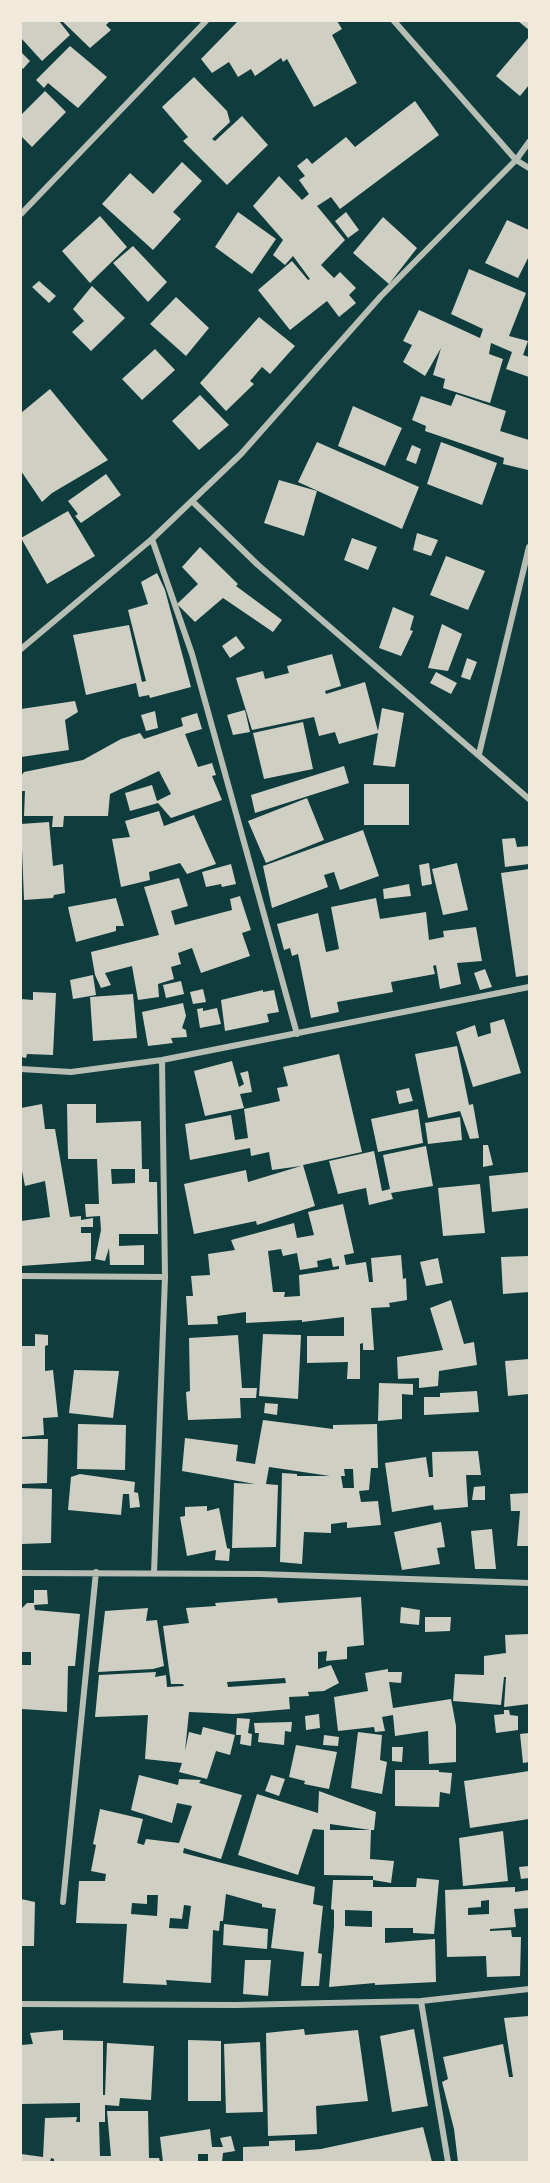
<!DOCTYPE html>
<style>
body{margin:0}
#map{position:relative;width:550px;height:2183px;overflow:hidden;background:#0f3d3e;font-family:Poppins,sans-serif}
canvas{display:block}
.frame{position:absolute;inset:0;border:22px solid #f1e9da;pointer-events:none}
</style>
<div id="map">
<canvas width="550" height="2183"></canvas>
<div class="frame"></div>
</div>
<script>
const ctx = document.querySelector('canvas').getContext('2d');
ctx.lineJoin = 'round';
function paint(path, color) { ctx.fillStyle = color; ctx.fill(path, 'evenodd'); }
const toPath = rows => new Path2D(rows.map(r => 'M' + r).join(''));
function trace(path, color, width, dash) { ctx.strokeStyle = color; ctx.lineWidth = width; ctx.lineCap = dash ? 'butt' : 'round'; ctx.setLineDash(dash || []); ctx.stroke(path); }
paint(toPath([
 [21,21,59,21,70,35,42,61,21,38],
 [62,21,110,21,106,25,111,30,90,48],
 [238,21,337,21,342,29,332,35,357,83,314,107,287,59,283,62,281,58,255,76,251,69,238,77,229,62,212,73,201,59],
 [518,21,529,21,529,30],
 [529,37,529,85,520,96,496,76],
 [70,46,107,77,78,108,48,83,44,88,36,80],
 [21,52,30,61,23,69,21,67],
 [194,77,227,111,230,122,212,139,215,141,242,116,268,145,227,185,183,141,188,137,162,107],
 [45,91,66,112,32,147,21,136,21,115],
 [415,101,439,135,340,209,331,197,317,206,345,240,321,265,334,278,340,272,356,288,349,295,356,303,339,317,327,301,290,330,258,290,292,261,308,280,310,279,293,256,285,265,273,255,283,240,253,206,279,176,302,200,309,194,299,180,305,176,297,166,307,158,312,164,346,137,355,147],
 [182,162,202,181,173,212,181,219,153,250,102,204,130,173,153,194],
 [238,212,276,239,252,274,215,247],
 [346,212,359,230,348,238,335,221],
 [100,216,127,247,90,283,62,251],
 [383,217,417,248,389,284,353,253],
 [507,220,529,230,529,256,518,278,485,263],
 [133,246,167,282,148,302,113,263],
 [469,269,526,293,509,336,528,341,523,355,529,357,529,377,506,369,512,352,491,343,489,354,503,359,490,403,443,388,445,379,433,375,441,348,425,376,403,362,412,345,403,341,419,310,480,338,483,329,451,314],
 [39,281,56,296,49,303,32,287],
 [92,286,125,318,91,351,72,332,84,321,73,309],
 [176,297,209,328,186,356,150,324],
 [259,317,295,346,270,374,262,367,250,381,254,384,226,411,200,383],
 [155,349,175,370,142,400,122,379],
 [50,389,108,460,52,493,42,502,21,471,21,413],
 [456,394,506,411,500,431,529,440,528,470,503,464,504,458,425,431,426,426,412,420,421,396,451,406],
 [200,395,229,425,199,450,172,421],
 [353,406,402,428,385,466,338,446],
 [317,442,419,487,402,529,298,482],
 [441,442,497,463,482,505,427,484],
 [412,445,421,449,416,464,406,460],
 [106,474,121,495,81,523,75,516,78,514,68,501],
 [279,480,317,491,304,536,264,523],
 [68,511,95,556,47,584,21,538],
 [417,533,438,540,431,556,413,550],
 [352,538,377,547,368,570,344,560],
 [200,547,238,584,236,586,282,620,273,632,223,598,195,622,177,604,198,584,182,567],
 [446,556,485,571,468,610,430,595],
 [157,573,165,590,191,687,150,698,149,695,139,697,136,683,86,695,73,635,129,625,142,682,146,681,128,610,148,604,141,582],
 [393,607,414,616,410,630,413,631,401,656,379,648],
 [442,624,462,634,448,671,428,668],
 [236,636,245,648,230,658,222,646],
 [332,654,341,686,325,691,326,694,365,682,378,731,382,708,404,713,395,767,373,765,378,733,339,744,335,732,319,736,314,717,252,730,236,678,263,671,265,679,289,673,287,666],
 [467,658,477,662,470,680,461,677],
 [436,672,457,683,451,694,430,683],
 [75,701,78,712,65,720,69,750,21,757,21,709],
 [245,710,250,732,233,735,227,715],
 [155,711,158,728,146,731,141,715],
 [197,713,202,729,185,734,198,767,212,763,216,775,212,776,222,800,171,818,158,803,130,811,125,793,152,785,157,801,171,794,159,771,110,794,108,816,64,816,63,827,52,827,53,816,24,816,25,791,21,791,21,776,24,772,83,760,121,739,140,733,144,739,183,726,181,718],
 [303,722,313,769,264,779,253,733],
 [344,766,349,783,255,813,251,795],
 [364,784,409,784,409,825,364,825],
 [307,798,324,840,266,863,248,821],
 [159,811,164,826,194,815,216,864,187,874,180,863,149,872,150,880,121,887,112,839,130,837,125,821],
 [49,822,53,866,63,864,65,893,54,895,53,898,24,900,21,824],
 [363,830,379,876,340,890,334,872,324,875,328,887,272,908,263,866],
 [515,838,517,847,529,846,529,864,505,867,502,839],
 [429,863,432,884,422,886,419,865],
 [457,863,468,910,443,915,432,869],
 [231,864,236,884,222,887,221,884,206,887,202,872],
 [529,869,529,975,516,977,501,873],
 [179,878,188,906,171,911,175,925,232,910,230,899,240,896,251,930,242,933,250,956,201,973,192,948,178,953,181,964,171,967,174,979,158,984,159,997,138,1000,132,966,105,973,111,985,101,988,95,975,91,952,159,935,144,887],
 [409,884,411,896,384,899,383,889],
 [116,898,124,926,116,926,116,931,76,942,68,907],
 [376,898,380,919,426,912,429,940,444,937,443,931,476,927,482,961,457,963,461,984,440,989,436,965,433,966,435,974,391,982,393,992,337,1002,339,1012,311,1018,298,954,292,956,290,948,284,950,277,924,318,913,326,952,339,949,331,907],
 [485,969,492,987,480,990,474,973],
 [93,975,96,995,73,999,70,980],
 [181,981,184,994,166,998,163,985],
 [203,989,206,1002,193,1004,190,992],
 [263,990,263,992,274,990,279,1012,267,1014,269,1022,225,1031,221,1000],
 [33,992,56,993,53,1055,27,1054,26,1058,21,1057,21,999,33,1000],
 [133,994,137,1038,93,1041,90,997],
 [183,1003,186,1016,182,1028,186,1030,187,1037,171,1038,173,1043,148,1046,142,1012],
 [203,1008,203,1011,217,1008,221,1024,200,1028,197,1009],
 [504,1019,521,1073,473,1087,456,1032,475,1025,478,1037,491,1033,490,1023],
 [457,1046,469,1105,473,1104,479,1138,470,1139,460,1111,428,1118,415,1054],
 [339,1054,362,1152,303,1165,315,1206,257,1225,256,1221,194,1234,184,1184,246,1170,248,1182,301,1166,272,1170,269,1152,251,1156,250,1148,190,1160,185,1124,231,1115,235,1140,248,1138,244,1109,280,1101,277,1088,288,1086,283,1067],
 [232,1061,239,1087,244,1084,240,1073,248,1071,252,1092,240,1094,244,1108,205,1116,194,1071],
 [409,1088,413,1101,399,1104,396,1091],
 [42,1104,45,1129,55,1129,70,1217,81,1216,81,1220,93,1218,93,1227,81,1227,81,1233,91,1233,91,1261,21,1266,21,1221,50,1217,45,1181,25,1186,21,1166,21,1108],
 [67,1104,96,1104,96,1123,141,1121,142,1169,149,1169,149,1182,157,1182,158,1234,119,1234,119,1246,144,1245,144,1265,110,1265,109,1248,105,1261,95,1259,101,1230,100,1216,86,1217,85,1204,99,1204,97,1159,68,1159],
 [111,1169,135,1169,135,1183,112,1184],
 [418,1109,423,1143,378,1152,371,1119],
 [460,1117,462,1140,428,1144,425,1123],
 [483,1145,488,1145,493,1165,483,1167],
 [426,1146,433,1186,391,1193,393,1199,369,1205,366,1188,338,1194,329,1161,374,1151,382,1191,390,1189,383,1155],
 [529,1172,529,1208,492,1212,489,1176],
 [480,1184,485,1233,443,1236,438,1188],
 [343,1204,354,1253,344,1255,346,1265,366,1262,369,1282,373,1282,371,1258,401,1255,403,1279,406,1278,407,1300,389,1303,390,1307,371,1308,374,1350,363,1350,363,1343,360,1344,360,1379,347,1379,348,1362,307,1363,307,1336,344,1336,344,1317,302,1322,302,1320,246,1323,246,1312,217,1316,218,1324,188,1325,186,1296,193,1296,191,1276,210,1275,208,1254,235,1250,231,1240,294,1223,297,1238,314,1235,308,1212],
 [281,1249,283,1256,297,1253,300,1270,318,1267,317,1261,331,1258,333,1267,339,1266,339,1269,299,1275,300,1296,284,1297,285,1292,273,1292,268,1251],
 [529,1256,529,1292,503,1294,501,1257],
 [438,1258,443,1283,426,1286,420,1262],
 [451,1300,464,1344,474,1342,477,1365,439,1371,438,1386,419,1388,419,1378,398,1379,397,1357,443,1350,430,1308],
 [35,1334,48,1335,48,1345,45,1346,45,1371,53,1370,58,1417,43,1418,44,1435,21,1437,21,1346,35,1346],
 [263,1334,301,1335,298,1399,259,1396],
 [238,1335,242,1388,257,1388,256,1398,240,1398,241,1418,188,1420,186,1392,190,1391,189,1338],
 [529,1359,529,1394,508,1396,505,1361],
 [74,1370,119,1371,113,1418,69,1413],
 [379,1383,413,1384,413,1395,402,1394,402,1419,378,1421],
 [477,1391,479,1412,424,1415,424,1397,440,1397,440,1393],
 [265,1403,278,1404,277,1415,264,1413],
 [263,1420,333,1429,333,1425,377,1424,378,1468,371,1468,369,1490,359,1491,361,1502,378,1501,381,1525,347,1528,347,1522,331,1524,331,1533,304,1532,302,1564,280,1562,282,1473,297,1474,297,1476,330,1476,269,1467,266,1484,278,1485,276,1547,232,1548,234,1483,255,1484,182,1471,185,1438,238,1445,236,1461,255,1464],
 [344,1469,353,1469,354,1488,343,1488,341,1476,345,1476],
 [78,1424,126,1425,125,1470,77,1469],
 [21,1439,48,1439,47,1483,21,1484],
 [478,1451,481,1475,466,1475,468,1507,434,1510,433,1505,392,1512,385,1463,426,1457,429,1477,433,1477,432,1452],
 [80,1474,135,1482,134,1492,138,1493,140,1507,130,1508,129,1494,123,1494,121,1515,68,1510,71,1477],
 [485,1486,485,1500,472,1500,474,1487],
 [21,1488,52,1489,51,1543,21,1544],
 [529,1493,529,1546,517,1546,520,1511,511,1511,510,1494],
 [207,1506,207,1511,219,1508,227,1548,230,1549,229,1561,215,1560,216,1550,187,1556,180,1517,185,1516,185,1507],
 [441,1522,445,1547,437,1548,440,1564,402,1570,394,1532],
 [492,1529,496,1569,475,1569,471,1531],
 [34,1590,47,1590,48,1604,34,1605,35,1610,80,1614,75,1666,68,1666,67,1712,22,1709,22,1665,31,1665,31,1652,21,1652,21,1609,27,1603,34,1603],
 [361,1597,364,1645,347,1647,347,1659,326,1661,327,1651,318,1652,318,1669,331,1665,339,1683,324,1691,308,1692,309,1696,289,1697,290,1709,234,1714,189,1712,185,1751,189,1732,201,1735,203,1727,235,1735,230,1755,216,1751,207,1779,179,1772,182,1763,145,1759,148,1715,95,1717,99,1675,156,1672,155,1677,166,1675,167,1687,184,1686,183,1684,171,1684,163,1626,189,1623,186,1608,216,1606,215,1603,277,1598,278,1603],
 [285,1678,286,1683,228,1687,227,1682],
 [401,1607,420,1610,419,1625,400,1623],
 [148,1608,146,1621,157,1620,164,1666,153,1669,98,1672,105,1611],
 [425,1617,451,1617,450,1631,425,1632],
 [529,1634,529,1704,504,1707,506,1677,504,1677,501,1705,453,1701,455,1674,484,1675,484,1656,506,1653,505,1635],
 [388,1669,388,1672,402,1672,401,1683,389,1682,393,1708,451,1699,456,1726,456,1762,429,1764,428,1731,395,1736,393,1715,382,1717,385,1731,375,1732,374,1727,338,1731,334,1697,368,1691,365,1673],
 [504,1710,509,1710,510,1715,518,1716,518,1730,496,1733,494,1715,504,1714],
 [319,1714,320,1728,306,1730,305,1716],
 [237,1718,250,1719,248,1733,252,1734,251,1746,240,1744,241,1735,236,1735],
 [292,1722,291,1732,285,1731,284,1745,258,1742,259,1733,255,1733,254,1723],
 [358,1732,382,1735,380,1760,387,1762,382,1794,351,1788],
 [529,1733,529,1762,523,1763,520,1734],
 [324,1735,339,1737,338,1746,323,1745],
 [296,1745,337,1752,329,1789,304,1784,305,1781,289,1777],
 [392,1747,403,1747,402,1762,392,1761],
 [395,1770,439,1770,439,1772,452,1773,450,1794,440,1792,439,1807,395,1806],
 [529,1771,529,1819,470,1828,464,1781],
 [139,1775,178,1785,179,1779,201,1780,199,1783,242,1795,221,1859,184,1848,183,1853,315,1887,313,1904,323,1906,318,1953,322,1954,319,1986,301,1986,304,1952,271,1948,276,1909,262,1907,262,1904,226,1894,223,1921,220,1921,219,1931,213,1930,211,1983,166,1980,167,1985,123,1983,127,1924,76,1923,79,1881,105,1881,106,1874,91,1871,96,1845,93,1844,100,1809,143,1819,137,1843,144,1845,146,1839,179,1843,192,1806,177,1803,172,1823,131,1810],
 [147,1895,158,1895,157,1916,131,1914,132,1903,147,1904],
 [184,1905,191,1906,188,1929,169,1928,170,1918,182,1919],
 [271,1775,285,1779,279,1796,265,1791],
 [319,1791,376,1812,374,1830,371,1830,370,1859,394,1861,391,1883,373,1880,373,1876,324,1875,324,1830,313,1829,298,1875,238,1855,257,1794,318,1813],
 [330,1824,370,1830,330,1830],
 [503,1831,508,1881,463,1886,459,1838],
 [529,1866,529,1878,521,1879,519,1867],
 [417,1878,439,1880,434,1934,413,1933,413,1928,385,1928,385,1943,435,1939,436,1982,375,1985,375,1983,329,1987,334,1926,334,1910,331,1909,333,1880,373,1880,373,1887,416,1887],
 [345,1910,372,1911,372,1927,345,1926],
 [515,1887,515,1892,529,1890,529,1908,514,1909,516,1927,490,1929,490,1931,511,1930,512,1937,521,1937,520,1976,487,1977,486,1956,447,1957,445,1890],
 [489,1900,489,1914,468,1915,468,1908,481,1907,481,1901],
 [21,1899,35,1902,34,1946,21,1946],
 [224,1924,268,1929,267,1949,223,1945],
 [245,1960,271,1960,268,1996,243,1994],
 [529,2016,529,2162,458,2162,454,2129,442,2082,448,2079,443,2057,503,2044,509,2077,513,2077,504,2018],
 [304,2029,305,2035,358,2030,368,2101,316,2106,317,2134,268,2136,266,2033],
 [414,2029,428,2106,392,2112,380,2036],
 [63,2030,63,2040,103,2041,103,2095,105,2095,107,2043,154,2046,151,2100,120,2098,119,2106,105,2105,105,2122,99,2122,100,2156,111,2156,107,2111,148,2111,149,2158,159,2158,160,2162,54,2162,54,2159,51,2158,50,2162,21,2162,21,2154,43,2157,45,2118,77,2117,76,2122,80,2122,80,2103,21,2104,21,2045,33,2044,30,2033],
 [188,2040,221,2041,221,2101,188,2101],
 [260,2042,263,2112,226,2113,224,2044],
 [423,2127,432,2162,243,2162,243,2147,269,2146,269,2141,295,2140,295,2151,321,2149],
 [210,2129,212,2147,223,2147,220,2138,231,2136,235,2151,223,2153,222,2162,208,2162,208,2154,198,2154,198,2162,163,2162,160,2137]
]), '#cfcfc3');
trace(toPath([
 [394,21,516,160,529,168],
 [21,214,206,21],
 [192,501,258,565,529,799],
 [152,539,192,654,297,1034],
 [21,649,152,539,241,454,381,296,516,160,529,142],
 [479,754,529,547],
 [21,1069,71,1072,162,1060,529,987],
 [21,1276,165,1277],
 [21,1573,260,1574,529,1583],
 [154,1573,165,1277,162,1060],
 [63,1902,96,1572],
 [421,2001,448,2162],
 [21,2004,236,2005,421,2001,529,1989]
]), '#b8beb3', 6);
</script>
